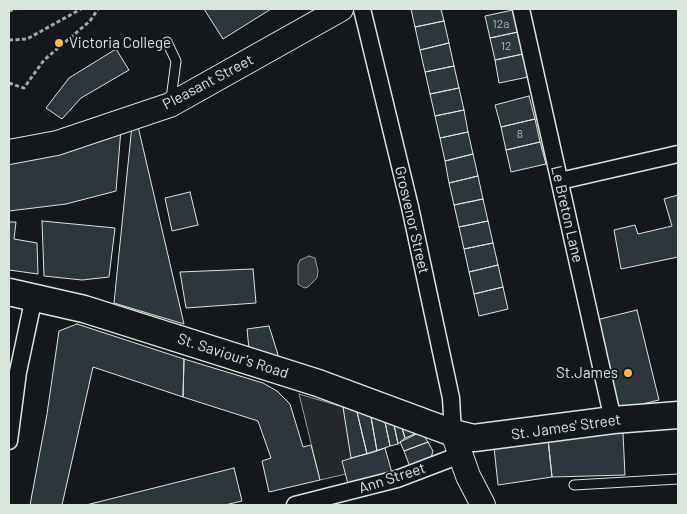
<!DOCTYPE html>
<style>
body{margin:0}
#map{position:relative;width:687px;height:514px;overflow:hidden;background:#14181c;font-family:Barlow,sans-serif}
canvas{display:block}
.frame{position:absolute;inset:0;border:10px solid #d8e6dc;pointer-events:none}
</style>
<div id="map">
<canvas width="687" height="514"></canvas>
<div class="frame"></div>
</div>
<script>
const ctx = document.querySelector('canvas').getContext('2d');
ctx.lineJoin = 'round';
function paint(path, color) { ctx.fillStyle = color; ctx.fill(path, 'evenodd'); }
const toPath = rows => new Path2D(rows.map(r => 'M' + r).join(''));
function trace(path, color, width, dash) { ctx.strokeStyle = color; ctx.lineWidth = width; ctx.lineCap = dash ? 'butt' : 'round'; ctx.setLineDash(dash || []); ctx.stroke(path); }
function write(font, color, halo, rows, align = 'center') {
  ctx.font = font + ' Barlow,sans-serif'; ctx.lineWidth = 4; ctx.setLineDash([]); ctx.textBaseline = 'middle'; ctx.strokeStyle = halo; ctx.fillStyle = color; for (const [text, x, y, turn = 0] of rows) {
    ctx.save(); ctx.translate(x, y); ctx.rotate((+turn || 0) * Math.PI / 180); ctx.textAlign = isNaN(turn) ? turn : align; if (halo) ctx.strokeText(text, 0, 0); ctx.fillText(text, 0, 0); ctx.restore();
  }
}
const parking = toPath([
 [299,394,343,407,352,458,346,474,320,480,299,394]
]);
paint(parking, '#24282b');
trace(parking, '#939e99', 1);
const water = toPath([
 [309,256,315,258,318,271,317,278,308,287,304,288,298,284,298,265,300,260,309,256]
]);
paint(water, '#363b3e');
trace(water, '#939e99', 1);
const building = toPath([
 [204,9,271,9,223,39,204,9],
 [411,9,441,9,444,21,415,27,411,9],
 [513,10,518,32,490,38,485,16,513,10],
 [444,21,449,43,420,50,415,27,444,21],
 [518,32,523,54,495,60,490,38,518,32],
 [449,43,454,66,425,72,420,50,449,43],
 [116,49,129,70,81,98,62,119,46,108,69,78,116,49],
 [523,54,528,77,499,83,495,60,523,54],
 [454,66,459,88,430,94,425,72,454,66],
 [459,88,464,110,435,116,430,94,459,88],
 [529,96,535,119,501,127,495,105,529,96],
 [464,110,468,132,440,138,435,116,464,110],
 [535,119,540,142,506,150,501,127,535,119],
 [137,122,184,324,114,303,132,125,137,122],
 [121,129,116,191,66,204,9,211,9,158,121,129],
 [468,132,473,154,445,161,440,138,468,132],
 [540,142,546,164,511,172,506,150,540,142],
 [473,154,478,176,449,183,445,161,473,154],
 [478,176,483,199,454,205,449,183,478,176],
 [190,192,198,225,172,231,165,198,190,192],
 [678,195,678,257,621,269,614,230,635,225,638,234,672,226,664,199,678,195],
 [483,199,488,221,459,227,454,205,483,199],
 [42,221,115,228,109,277,82,280,44,276,42,221],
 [488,221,493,243,464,249,459,227,488,221],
 [9,222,16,222,14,239,37,243,38,274,9,270,9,222],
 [493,243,498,265,469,272,464,249,493,243],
 [498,265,503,287,474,294,469,272,498,265],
 [253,269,256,303,186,308,180,272,253,269],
 [503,287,508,309,479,316,474,294,503,287],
 [637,310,659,400,614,411,592,321,637,310],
 [77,324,184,359,183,397,93,367,62,505,30,505,47,414,59,331,77,324],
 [269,326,279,358,249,349,247,329,269,326],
 [184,359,263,383,277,391,290,404,303,447,311,445,320,480,269,492,262,461,271,458,258,421,183,397,184,359],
 [343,407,357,412,367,454,351,458,343,407],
 [357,412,371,417,377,451,367,454,357,412],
 [371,417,385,422,390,446,377,451,371,417],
 [385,422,394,425,398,444,390,446,385,422],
 [394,425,402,428,405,438,398,444,394,425],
 [402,428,417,433,405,438,402,428],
 [421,432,428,442,404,451,400,442,421,432],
 [623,433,625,475,552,477,548,439,623,433],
 [548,439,552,477,498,485,494,447,548,439],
 [428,442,433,451,431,458,410,467,404,451,428,442],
 [385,448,392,473,348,484,342,461,385,448],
 [234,468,242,501,225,505,86,505,234,468]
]);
paint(building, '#2c363c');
trace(building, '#d8e6dc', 1);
const lane = toPath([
 [167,42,176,61,171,99],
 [574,485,678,479]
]);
const street = toPath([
 [362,9,410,207,451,398,453,433],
 [521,9,613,420],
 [560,181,678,154],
 [9,441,18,372,34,297],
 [295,505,397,479,460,455]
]);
const secondary = toPath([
 [9,152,57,143,170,105,341,9],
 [453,433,468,476,483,505]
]);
const primary = toPath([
 [9,292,84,309,318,383,453,433,474,438,613,420,678,415]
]);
trace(lane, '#d8e6dc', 11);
trace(street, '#d8e6dc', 19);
trace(secondary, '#d8e6dc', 26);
trace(primary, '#d8e6dc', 29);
trace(toPath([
 [9,11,16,9],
 [9,40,27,39,81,9],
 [9,83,24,88,44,60,90,21,98,9]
]), '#9da8a2', 3, [4, 2.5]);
trace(lane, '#14181c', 9);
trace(street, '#14181c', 16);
trace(secondary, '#14181c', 24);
trace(primary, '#14181c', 26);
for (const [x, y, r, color] of [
 [59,43,5,"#ffb74d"],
 [628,373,5,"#ffb74d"]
]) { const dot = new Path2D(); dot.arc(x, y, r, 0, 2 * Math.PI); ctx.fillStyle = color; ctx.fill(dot); trace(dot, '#14181c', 2); }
write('12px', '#adbab4', null, [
 ["12a",501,24],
 ["12",506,46],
 ["8",520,134]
]);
write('15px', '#d8e6dc', '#14181c', [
 ["Victoria College",69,43],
 ["St.James",618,373,"right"]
], 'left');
write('15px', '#d8e6dc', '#14181c', [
 ["Pleasant Street",208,82,-28],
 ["Le Breton Lane",567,214,77],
 ["Grosvenor Street",412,220,77],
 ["St. Saviour's Road",233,356,18],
 ["St. James' Street",566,427,-8],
 ["Ann Street",392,478,-18]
]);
</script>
